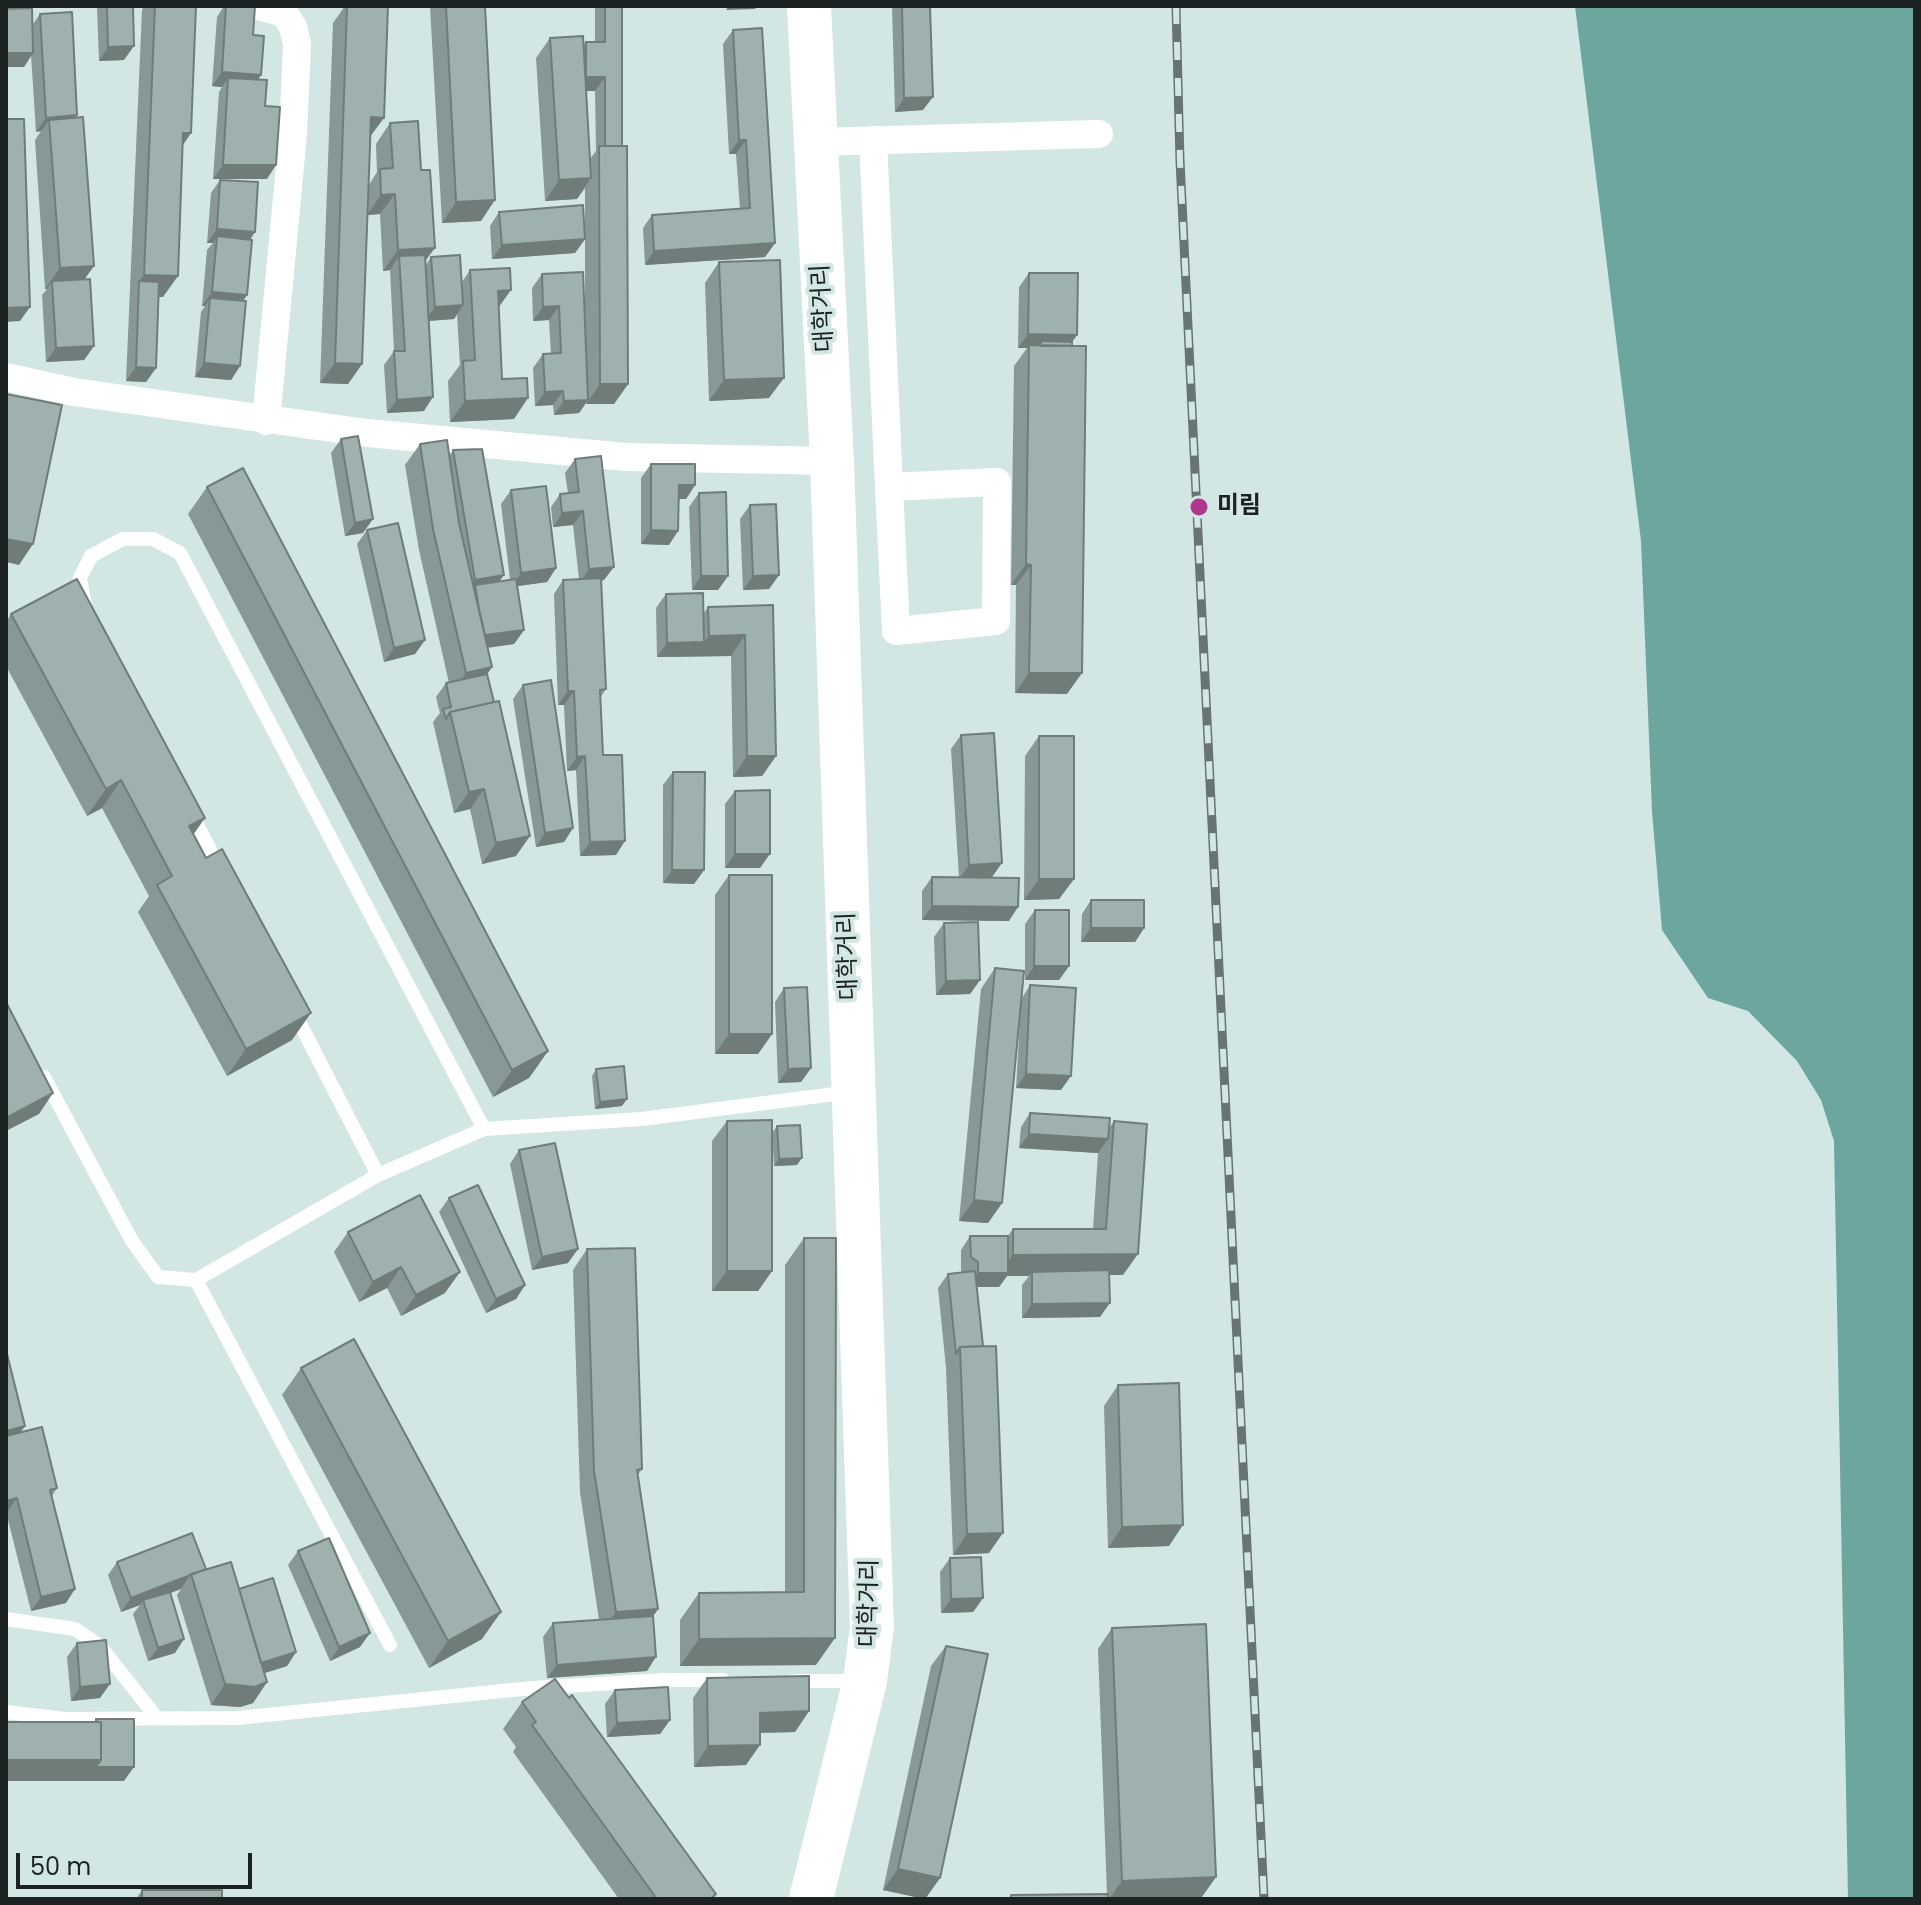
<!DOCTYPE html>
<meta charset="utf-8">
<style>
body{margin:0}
#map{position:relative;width:1921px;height:1905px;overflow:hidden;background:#d2e6e3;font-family:Poppins,sans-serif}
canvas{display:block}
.frame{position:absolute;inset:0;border:8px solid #1b2221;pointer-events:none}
.scale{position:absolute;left:16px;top:1853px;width:236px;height:36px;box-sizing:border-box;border:4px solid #1b2221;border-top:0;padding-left:10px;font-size:24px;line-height:28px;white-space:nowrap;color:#1b2221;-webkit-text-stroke:6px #d2e6e3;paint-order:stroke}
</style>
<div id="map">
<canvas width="1921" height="1905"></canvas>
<div class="frame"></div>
<div class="scale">50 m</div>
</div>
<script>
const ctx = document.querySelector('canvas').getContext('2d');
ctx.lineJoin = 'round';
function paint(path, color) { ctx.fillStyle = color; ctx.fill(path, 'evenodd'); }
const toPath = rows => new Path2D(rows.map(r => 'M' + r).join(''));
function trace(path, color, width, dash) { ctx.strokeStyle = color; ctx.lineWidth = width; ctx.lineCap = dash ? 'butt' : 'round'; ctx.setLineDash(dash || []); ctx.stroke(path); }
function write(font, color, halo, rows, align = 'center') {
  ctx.font = font + ' Poppins,"Noto Sans KR",sans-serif'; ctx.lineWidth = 8; ctx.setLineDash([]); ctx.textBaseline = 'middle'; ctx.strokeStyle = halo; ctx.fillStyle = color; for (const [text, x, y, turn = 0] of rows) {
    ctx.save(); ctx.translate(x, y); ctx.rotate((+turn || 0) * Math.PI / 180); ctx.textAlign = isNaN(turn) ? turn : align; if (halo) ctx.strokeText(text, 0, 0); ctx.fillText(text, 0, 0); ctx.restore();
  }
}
paint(toPath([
 [1575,6,1915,6,1915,1899,1848,1899,1834,1141,1821,1100,1797,1061,1748,1011,1708,998,1662,930,1652,811,1641,541]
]), '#6da69f');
trace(toPath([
 [85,606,80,578,91,556,123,539,153,539,180,553,484,1129],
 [191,813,220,869],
 [294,1012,378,1175],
 [44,1077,132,1241,158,1277,196,1280,378,1175,484,1129,642,1119,850,1092],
 [196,1280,390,1645],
 [6,1619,75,1629,100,1646,157,1718],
 [792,1681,859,1681],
 [6,1712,65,1719,237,1718,532,1688,665,1680,723,1680]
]), '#fff', 14);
trace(toPath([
 [257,6,284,13,293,27,297,44,293,134,266,421],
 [873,140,889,487,896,631,996,621,997,482,889,487],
 [816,142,1099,134],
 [6,377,74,392,367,433,626,457,832,461]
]), '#fff', 28);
trace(toPath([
 [809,6,832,461,872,1627,865,1681,811,1899]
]), '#fff', 44);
const rail = toPath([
 [1176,6,1180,161,1264,1899]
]);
trace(rail, '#687472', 9);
trace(rail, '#d2e6e3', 6, [18]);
paint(toPath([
 [98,6,133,6,124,60,99,61,97,7],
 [144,6,155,6,183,146,163,297,159,297,156,368,146,382,126,381,142,10],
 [224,6,255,6,253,35,261,75,258,80,265,106,267,179,213,179,219,92,222,87,212,86,217,17],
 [345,6,388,6,371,136,369,185,377,172,376,144,390,123,426,265,431,257,462,282,470,270,498,308,502,379,514,419,450,422,448,381,460,365,457,314,454,319,429,321,424,411,387,413,384,365,394,351,390,270,383,271,380,214,368,215,362,364,348,384,320,383,333,23],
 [430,6,485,6,481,221,442,223],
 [595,6,622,6,622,146,628,384,614,404,586,403,579,413,554,415,553,405,535,406,533,368,543,354,551,354,549,320,533,321,532,288,542,274,585,333,585,188,577,199,545,201,536,58,550,38,583,45,586,42,595,42],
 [586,91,595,91,596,151,590,159],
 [892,6,930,6,923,110,895,112],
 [40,14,76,118,84,280,94,346,84,360,46,362,42,295,47,289,45,289,35,140,41,131,36,132,31,55,24,67,33,24],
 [733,30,775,243,765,257,645,265,643,228,652,215,740,209,736,154,729,154,723,44],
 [220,180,255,232,250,240,247,295,243,301,240,366,231,380,195,377,201,312,205,306,202,306,207,250,213,243,207,243,211,193],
 [499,212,585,239,575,253,492,259,490,226],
 [719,262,769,398,709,401,705,283],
 [1029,273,1077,335,1072,342,1067,694,1015,693,1016,585,1011,585,1014,366,1027,348,1018,348,1019,287],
 [341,439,363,533,345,536,331,453],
 [420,444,449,456,453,450,499,581,510,580,501,504,511,490,556,568,547,582,517,586,524,630,514,644,488,647,487,674,516,856,482,864,470,809,454,813,433,722,440,713,436,697,446,683,449,683,419,550,405,465],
 [575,459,604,580,601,581,606,689,600,698,603,755,616,855,580,856,576,770,567,771,564,705,558,705,554,594,563,580,579,579,573,525,553,527,551,507,560,494,568,493,565,473],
 [651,464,695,485,686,499,679,499,669,545,641,544,641,478],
 [207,487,548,1051,529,1078,493,1097,188,514],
 [699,493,728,576,718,590,692,590,689,507],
 [750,505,779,575,769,589,743,590,740,519],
 [367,530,425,640,415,654,384,662,357,544],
 [666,594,703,614,708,607,773,605,776,756,762,776,733,777,731,656,657,657,656,608],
 [11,614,193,835,292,1040,227,1076,138,912,149,896,102,808,87,816,6,666,6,622],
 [523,685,573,828,564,842,536,847,513,699],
 [961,735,992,877,981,877,1009,921,922,920,922,891,932,877,959,877,951,749],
 [1039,736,1074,879,1059,899,1024,900,1025,756],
 [673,772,704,870,694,884,663,883,663,785],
 [735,791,760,868,725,868,725,804],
 [729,875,772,1034,758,1054,715,1054,715,895],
 [1091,900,1144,928,1135,942,1081,942,1082,914],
 [1035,910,1069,966,1059,980,1025,980,1025,924],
 [944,923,980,980,970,994,936,995,934,937],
 [995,968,1022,998,1030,985,1061,1090,1016,1088,1020,1021,1002,1203,988,1223,959,1221,981,989],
 [784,988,811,1068,801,1082,778,1083,775,1002],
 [596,1069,622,1106,595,1109,592,1076],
 [1030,1113,1109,1128,1114,1121,1123,1275,1110,1275,1100,1317,1022,1318,1022,1285,1029,1276,1007,1276,999,1287,977,1287,989,1553,953,1555,946,1368,938,1288,948,1274,963,1272,961,1271,961,1250,970,1236,1008,1236,1013,1229,1093,1229,1098,1153,1019,1148,1021,1127],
 [727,1121,772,1271,758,1291,712,1291,712,1141],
 [777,1126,797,1165,774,1166,772,1133],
 [519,1150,568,1263,532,1270,510,1164],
 [449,1198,525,1285,516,1299,486,1313,439,1212],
 [348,1232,445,1293,401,1316,387,1288,359,1302,334,1252],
 [804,1238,816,1665,680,1666,680,1620,699,1593,785,1592,785,1265],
 [587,1249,642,1469,638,1475,658,1609,653,1616,647,1671,547,1678,543,1637,553,1623,599,1620,580,1492,573,1270],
 [6,1350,20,1433,57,1488,52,1496,66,1603,31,1611,6,1512],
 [301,1368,482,1639,429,1668,282,1395],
 [1118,1385,1169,1546,1108,1548,1104,1406],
 [298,1551,360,1647,330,1661,288,1565],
 [950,1558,983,1598,973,1612,941,1613,940,1572],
 [117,1562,206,1569,239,1589,296,1652,287,1666,264,1673,267,1682,253,1703,240,1707,211,1705,177,1595,181,1589,170,1593,175,1653,148,1661,133,1614,140,1605,121,1612,108,1575],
 [1112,1628,1216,1877,1201,1898,1164,1899,1008,1899,1011,1895,1107,1894,1098,1649],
 [77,1643,100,1698,71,1701,67,1657],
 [946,1646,940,1878,925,1899,883,1890,931,1666],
 [707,1678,809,1711,795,1732,760,1733,746,1765,694,1767,693,1698],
 [615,1690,670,1720,660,1734,607,1737,605,1704],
 [522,1702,716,1894,713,1899,619,1899,513,1752,516,1747,503,1729],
 [142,1890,222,1899,136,1899]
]), '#889896');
paint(toPath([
 [729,6,757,6,755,9,726,10],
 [134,46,124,60,99,61,108,47],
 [6,53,33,53,24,67,6,67],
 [222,72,261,75,251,89,228,78,222,87,212,86],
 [586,77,605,77,595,91,576,91],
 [933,97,923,110,895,112,904,98],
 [77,115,68,129,49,120,41,131,36,132,46,118],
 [371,117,384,118,369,138],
 [183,133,191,133,177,154],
 [739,140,746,140,736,154,729,154],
 [223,165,276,165,267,179,213,179],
 [591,178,577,199,545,201,559,180],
 [395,194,380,214,367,215,381,195],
 [495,200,481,221,442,223,456,202],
 [217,229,255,232,245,246,217,236,213,243,207,243],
 [585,239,575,253,492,259,502,245],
 [775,243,765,257,645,265,654,251],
 [435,248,420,268,399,256,390,270,383,271,398,250],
 [94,266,79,287,52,281,47,289,45,289,60,268],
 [144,275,178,276,163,297,139,296,139,281],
 [511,290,496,311,498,291],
 [212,292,247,295,237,309,210,298,205,306,202,306],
 [463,305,454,319,425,321,435,307],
 [559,306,549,320,533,321,543,307],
 [30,307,20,321,6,322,6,308],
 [1028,334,1077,335,1067,349,1041,341,1036,348,1029,345,1027,348,1018,348],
 [94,346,84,360,46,362,56,348],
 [204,363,240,366,231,380,195,377],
 [335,363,362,364,348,384,320,383],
 [136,367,156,368,146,382,126,381],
 [784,378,769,398,709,401,724,380],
 [600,384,628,384,614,404,586,404],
 [563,391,553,405,535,406,545,392],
 [433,397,424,411,387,413,397,400],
 [528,398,514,419,450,422,465,401],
 [588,400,579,413,554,415,564,401],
 [679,485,695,485,686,499,669,499],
 [583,511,573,525,553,527,562,513],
 [373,519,363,533,345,536,355,523],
 [651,530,678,531,669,545,641,544],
 [6,539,33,544,19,565,6,562],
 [1026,564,1031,565,1016,585,1011,585],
 [614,567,604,580,580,583,589,569],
 [556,568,547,582,511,587,521,573],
 [504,575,494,589,475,585,470,593,465,594,475,580],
 [779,575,769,589,743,590,753,576],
 [701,576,728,576,718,590,692,590],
 [524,630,514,644,473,650,483,636],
 [745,635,731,656,657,657,667,643,704,642,709,636],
 [425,640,415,654,384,662,394,648],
 [492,667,478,688,451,694,466,673],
 [1029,673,1082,673,1067,694,1015,693],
 [568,691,574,691,564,705,558,705],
 [585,756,576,770,567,771,577,757],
 [747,756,776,756,762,776,733,777],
 [121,780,102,808,87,816,106,789],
 [484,789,470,809,454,813,469,792],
 [205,818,186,845,189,826],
 [573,828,564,842,536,847,545,833],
 [530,836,516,856,482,864,496,843],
 [625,841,616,855,580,856,590,842],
 [735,854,770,854,760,868,725,868],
 [1002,863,992,877,959,879,969,865],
 [672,870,704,870,694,884,663,883],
 [1039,879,1074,879,1059,899,1024,900],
 [932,906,1018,907,1009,921,922,920],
 [1091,928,1144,928,1135,942,1081,942],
 [1034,966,1069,966,1059,980,1025,980],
 [980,980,970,994,936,995,946,981],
 [311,1013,292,1040,227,1076,246,1049],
 [729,1034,772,1034,758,1054,715,1054],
 [548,1051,529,1078,493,1097,512,1070],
 [811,1068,801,1082,778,1083,788,1069],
 [1026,1074,1071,1076,1061,1090,1016,1088],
 [53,1093,39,1114,6,1131,6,1118],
 [627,1099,622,1106,595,1109,600,1102],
 [1029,1134,1108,1139,1098,1153,1019,1148],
 [802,1158,797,1165,774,1166,779,1159],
 [974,1200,1002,1203,988,1223,959,1221],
 [578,1249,568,1263,532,1270,542,1257],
 [1138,1254,1123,1275,1032,1275,1032,1272,1029,1276,1007,1276,999,1287,969,1287,978,1273,1000,1273,1013,1255],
 [401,1267,387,1288,359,1302,373,1282],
 [727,1271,772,1271,758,1291,712,1291],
 [460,1272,445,1293,401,1316,416,1295],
 [525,1285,516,1299,486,1313,496,1299],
 [1110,1303,1100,1317,1022,1318,1032,1304],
 [25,1426,11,1446,6,1448,6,1431],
 [17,1498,7,1512,6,1512,6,1501],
 [1183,1525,1169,1546,1108,1548,1122,1527],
 [1003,1533,989,1553,953,1555,967,1534],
 [190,1575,181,1589,144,1603,143,1600,140,1605,121,1612,131,1598],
 [75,1589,66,1603,31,1611,41,1597],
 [983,1598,973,1612,941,1613,951,1599],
 [658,1609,644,1630,601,1633,616,1612],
 [501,1612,482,1639,429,1668,448,1641],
 [370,1633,360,1647,330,1661,339,1647],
 [835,1638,816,1665,680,1666,699,1639],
 [184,1639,175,1653,148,1661,158,1648],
 [296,1652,287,1666,246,1679,256,1665],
 [656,1657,647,1671,547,1678,557,1665],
 [267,1682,253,1703,240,1707,211,1705,225,1684],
 [110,1684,100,1698,71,1701,80,1687],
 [809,1711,795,1732,745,1733,760,1713],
 [670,1720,660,1734,607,1737,617,1723],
 [760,1745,746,1765,694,1767,708,1746],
 [6,1760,101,1760,134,1767,124,1781,6,1781],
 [898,1869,940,1878,925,1899,883,1890],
 [1216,1877,1201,1898,1109,1899,1122,1881]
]), '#6f7c7a');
const building = toPath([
 [107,6,133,6,134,46,108,47,107,6],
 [155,6,196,6,191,133,183,133,178,276,144,275,155,6],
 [226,6,255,6,253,35,264,36,261,75,222,72,226,6],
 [347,6,388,6,384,118,371,117,362,364,335,363,347,6],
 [446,6,485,6,495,200,456,202,446,6],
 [605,6,622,6,622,146,605,146,605,77,586,77,586,42,605,42,605,6],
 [902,6,930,6,933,97,904,98,902,6],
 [32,8,33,53,6,53,6,9,32,8],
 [72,12,77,115,46,118,40,14,72,12],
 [762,28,775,243,654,251,652,215,750,208,746,140,739,140,733,30,762,28],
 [583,36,591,178,559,180,550,38,583,36],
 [228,78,267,80,265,106,280,107,276,165,223,165,228,78],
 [83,117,94,266,60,268,49,120,83,117],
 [6,119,24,119,30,307,6,308,6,119],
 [418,121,421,170,430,170,435,248,398,250,395,194,381,195,380,169,393,168,390,123,418,121],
 [599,146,627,146,628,384,600,384,599,146],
 [220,180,258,182,255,232,217,229,220,180],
 [583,205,585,239,502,245,499,212,583,205],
 [217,236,252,240,247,295,212,292,217,236],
 [425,255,433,397,397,400,394,351,405,351,399,256,425,255],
 [460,255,463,305,435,307,431,257,460,255],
 [780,260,784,378,724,380,719,262,780,260],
 [510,268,511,290,498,291,502,379,527,378,528,398,465,401,463,361,475,360,470,270,510,268],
 [583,272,588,400,564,401,563,391,545,392,543,354,561,353,559,306,543,307,542,274,583,272],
 [1029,273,1078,273,1077,335,1028,334,1029,273],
 [90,279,94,346,56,348,52,281,90,279],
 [139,281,159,282,156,368,136,367,139,281],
 [210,298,246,301,240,366,204,363,210,298],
 [1041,341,1072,342,1072,346,1041,346,1041,341],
 [1029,345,1086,346,1082,673,1029,673,1031,565,1026,564,1029,345],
 [6,394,62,405,33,544,6,539,6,394],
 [358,436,373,519,355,523,341,439,358,436],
 [447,440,459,523,492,667,466,673,433,529,420,444,447,440],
 [482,449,504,575,475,580,453,450,482,449],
 [601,456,614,567,589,569,583,511,562,513,560,494,579,492,575,459,601,456],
 [651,464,695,464,695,485,679,485,678,531,651,530,651,464],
 [243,468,548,1051,512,1070,207,487,243,468],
 [546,486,556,568,521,573,511,490,546,486],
 [726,492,728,576,701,576,699,493,726,492],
 [776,504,779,575,753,576,750,505,776,504],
 [398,523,425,640,394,648,367,530,398,523],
 [601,578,606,689,600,690,603,755,622,755,625,841,590,842,585,756,577,757,574,691,568,691,563,580,601,578],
 [77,579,205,818,189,826,206,858,222,849,311,1013,246,1049,157,885,172,876,121,780,106,789,11,614,77,579],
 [516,579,524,630,485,635,479,609,475,585,516,579],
 [703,593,704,642,667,643,666,594,703,593],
 [773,605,776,756,747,756,745,635,709,636,708,607,773,605],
 [487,674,494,702,450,712,446,719,443,709,451,707,446,683,487,674],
 [551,680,573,828,545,833,523,685,551,680],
 [499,701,530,836,496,843,484,789,469,792,450,712,499,701],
 [994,733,1002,863,969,865,961,735,994,733],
 [1039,736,1074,736,1074,879,1039,879,1039,736],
 [673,772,705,772,704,870,672,870,673,772],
 [770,790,770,854,735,854,735,791,770,790],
 [729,875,772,875,772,1034,729,1034,729,875],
 [932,877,1019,878,1018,907,932,906,932,877],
 [1091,900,1144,900,1144,928,1091,928,1091,900],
 [1035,910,1069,910,1069,966,1034,966,1035,910],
 [978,922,980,980,946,981,944,923,978,922],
 [995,968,1024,971,1002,1203,974,1200,995,968],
 [1030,985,1076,988,1071,1076,1026,1074,1030,985],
 [807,987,811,1068,788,1069,784,988,807,987],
 [6,1002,53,1093,6,1118,6,1002],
 [624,1066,627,1099,600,1102,596,1069,624,1066],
 [1030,1113,1110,1118,1108,1139,1029,1134,1030,1113],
 [772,1120,772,1271,727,1271,727,1121,772,1120],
 [1114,1121,1147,1124,1138,1254,1013,1255,1013,1229,1106,1229,1114,1121],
 [800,1125,802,1158,779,1159,777,1126,800,1125],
 [555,1143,578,1249,542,1257,519,1150,555,1143],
 [478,1185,525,1285,496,1299,449,1198,478,1185],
 [420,1195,460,1272,416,1295,401,1267,373,1282,348,1232,420,1195],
 [970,1236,1008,1236,1008,1273,978,1273,978,1262,971,1257,970,1236],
 [804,1238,836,1238,835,1638,699,1639,699,1593,804,1592,804,1238],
 [635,1248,642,1469,637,1470,658,1609,616,1612,594,1471,587,1249,635,1248],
 [1109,1270,1110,1303,1032,1304,1032,1272,1109,1270],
 [975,1271,983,1346,960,1347,956,1354,948,1274,975,1271],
 [354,1339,501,1612,448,1641,301,1368,354,1339],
 [996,1346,1003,1533,967,1534,960,1347,996,1346],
 [6,1350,25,1426,6,1431,6,1350],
 [1179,1383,1183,1525,1122,1527,1118,1385,1179,1383],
 [42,1427,57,1488,50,1490,75,1589,41,1597,17,1498,6,1501,6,1436,42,1427],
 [192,1533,206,1569,131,1598,117,1562,192,1533],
 [329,1538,370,1633,339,1647,298,1551,329,1538],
 [981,1557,983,1598,951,1599,950,1558,981,1557],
 [231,1562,267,1682,255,1687,225,1684,191,1574,231,1562],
 [273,1578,296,1652,261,1663,239,1589,273,1578],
 [170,1592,184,1639,158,1648,143,1600,170,1592],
 [653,1616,656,1657,557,1665,553,1623,653,1616],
 [1206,1624,1216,1877,1122,1881,1112,1628,1206,1624],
 [106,1640,110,1684,80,1687,77,1643,106,1640],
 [946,1646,988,1654,940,1878,898,1869,946,1646],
 [809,1676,809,1711,760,1713,760,1745,708,1746,707,1678,809,1676],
 [555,1679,569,1698,572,1695,716,1894,710,1899,657,1899,532,1725,536,1722,522,1702,555,1679],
 [668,1687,670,1720,617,1723,615,1690,668,1687],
 [96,1719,134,1719,134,1767,96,1767,101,1760,101,1722,96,1722,96,1719],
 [6,1722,101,1722,101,1760,6,1760,6,1722],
 [142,1890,222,1890,222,1899,142,1899,142,1890],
 [1108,1894,1108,1899,1011,1899,1011,1895,1108,1894]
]);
paint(building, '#9eb1ae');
trace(building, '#6f7c7a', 2);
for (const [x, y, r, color] of [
 [1199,507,10,"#af378d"]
]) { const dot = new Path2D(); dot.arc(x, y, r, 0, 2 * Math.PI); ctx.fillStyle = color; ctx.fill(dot); trace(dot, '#d2e6e3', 3); }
write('24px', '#1b2221', '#d2e6e3', [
 ["대학거리",824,308,-93],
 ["대학거리",849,956,-92],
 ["대학거리",870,1603,-89]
]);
write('bold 24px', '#1b2221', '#d2e6e3', [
 ["미림",1217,507]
], 'left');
</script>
